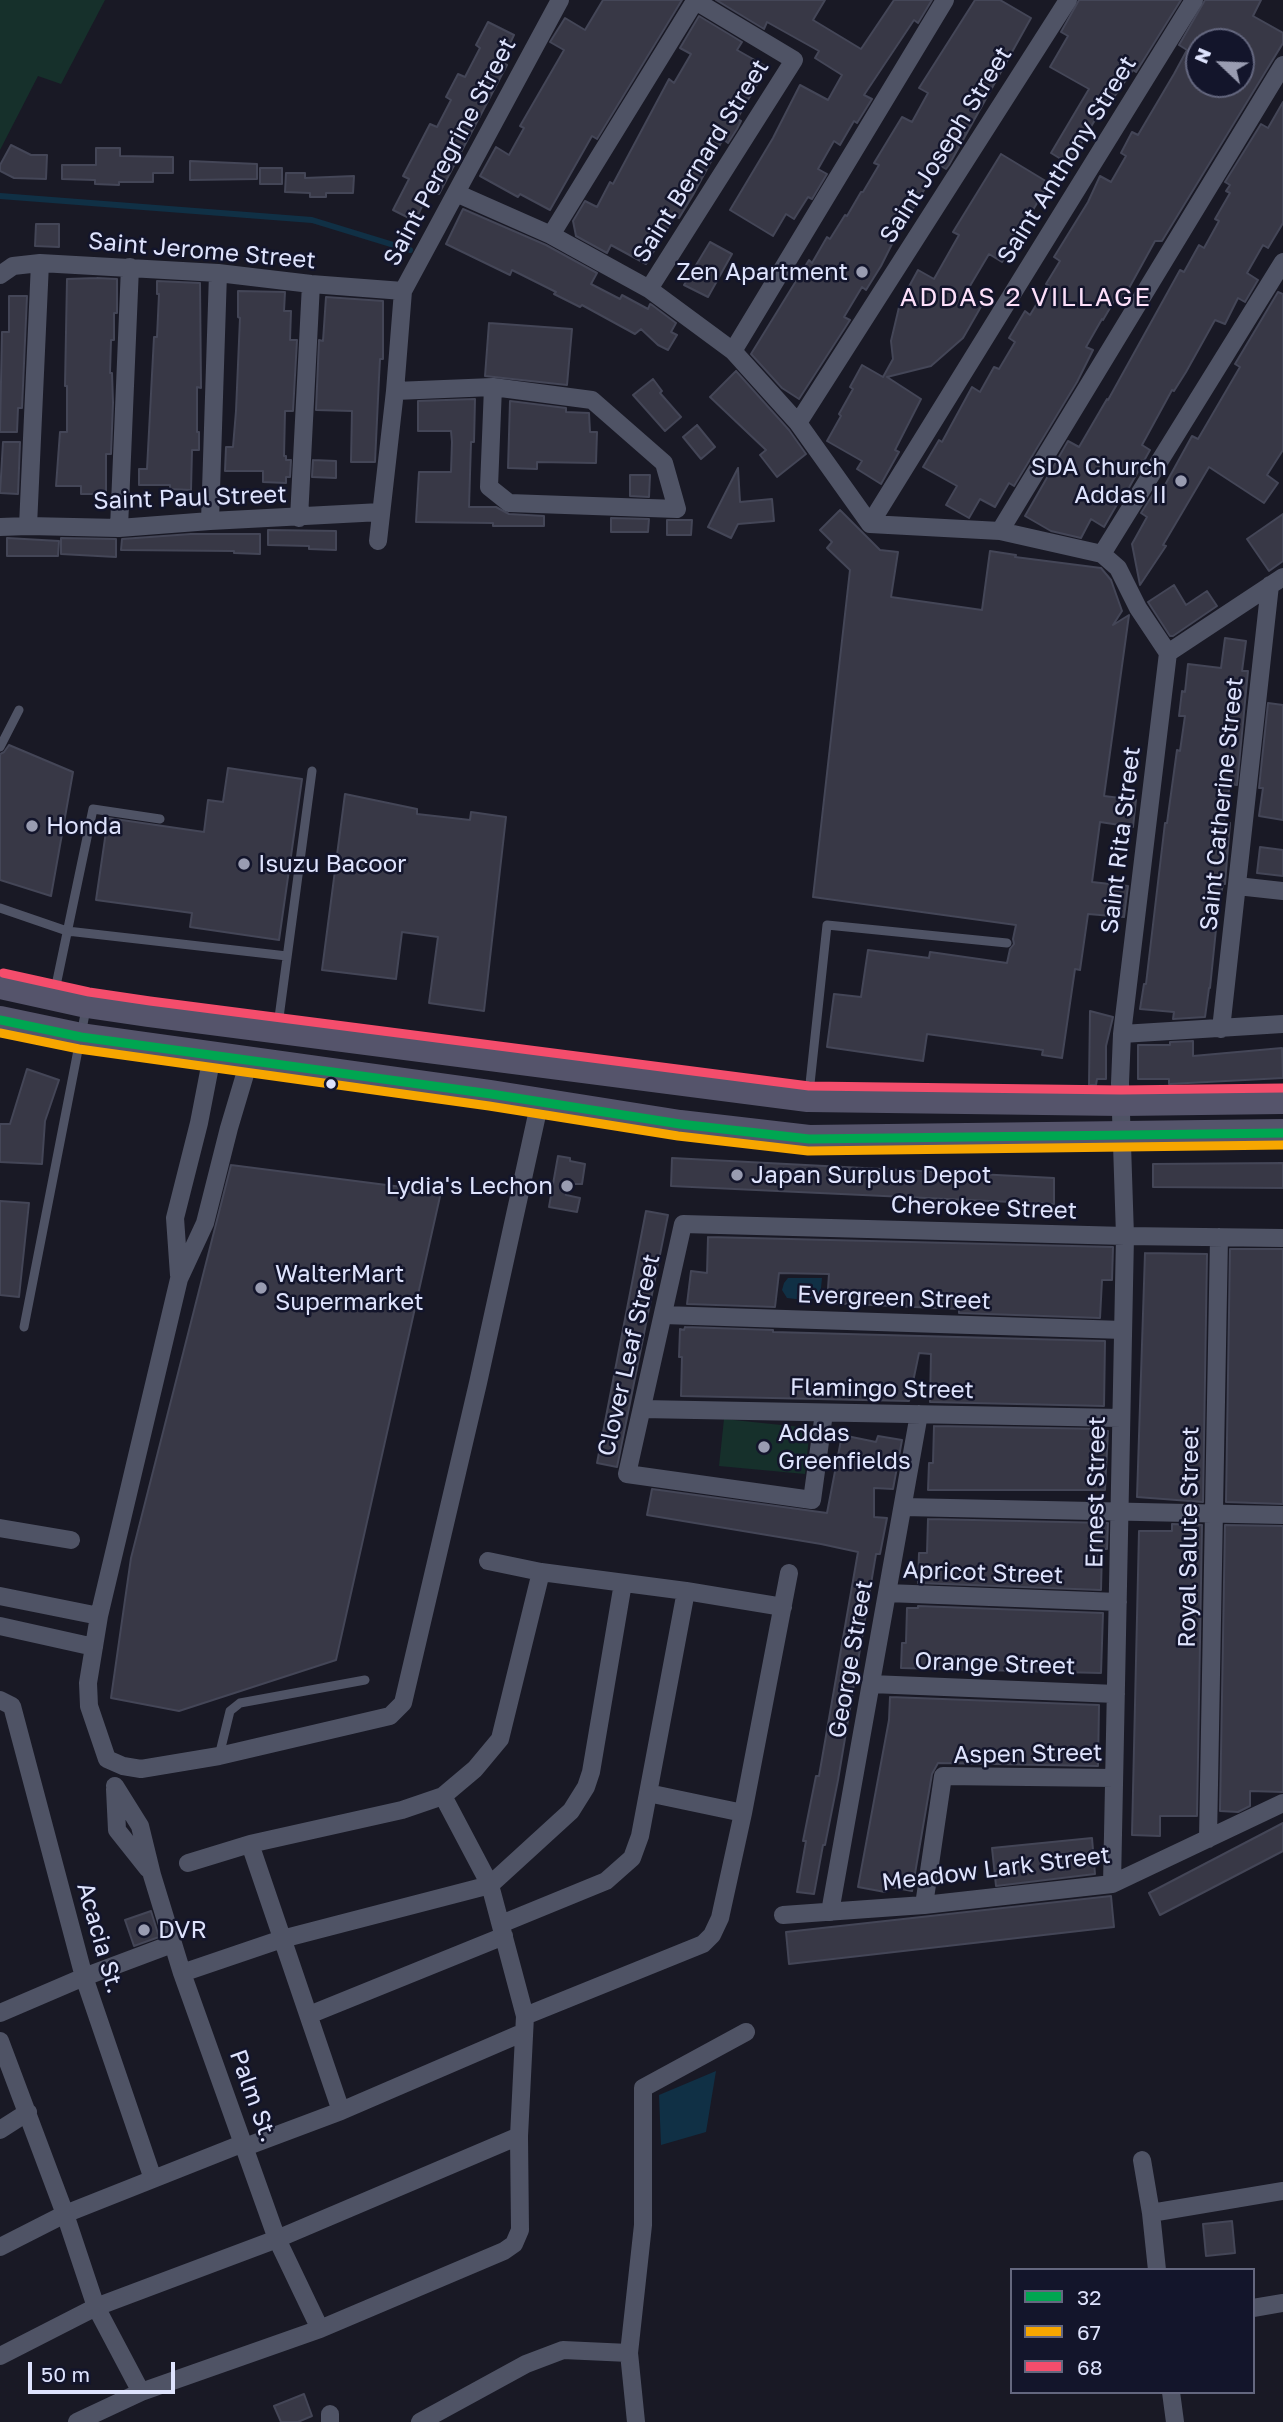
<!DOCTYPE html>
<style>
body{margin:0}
#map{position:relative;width:1283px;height:2422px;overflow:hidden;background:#191925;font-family:"Golos Text",sans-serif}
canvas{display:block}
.legend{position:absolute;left:1010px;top:2268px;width:245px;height:126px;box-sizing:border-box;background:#13152b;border:2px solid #64677f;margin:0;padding:9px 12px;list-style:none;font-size:21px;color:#dee3fd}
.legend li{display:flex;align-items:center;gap:14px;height:35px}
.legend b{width:35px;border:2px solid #64677f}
.north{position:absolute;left:1185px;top:28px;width:70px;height:70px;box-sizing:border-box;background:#13152b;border:2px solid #64677f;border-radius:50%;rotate:293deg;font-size:19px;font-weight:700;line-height:28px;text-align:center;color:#dee3fd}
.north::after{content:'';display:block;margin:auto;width:24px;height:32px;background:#999cb1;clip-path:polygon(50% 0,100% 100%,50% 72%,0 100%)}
.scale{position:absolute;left:28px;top:2362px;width:147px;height:32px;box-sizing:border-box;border:4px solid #dee3fd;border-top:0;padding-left:9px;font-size:21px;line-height:24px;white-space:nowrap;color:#dee3fd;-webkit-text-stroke:5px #13152b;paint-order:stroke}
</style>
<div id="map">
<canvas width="1283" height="2422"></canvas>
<ul class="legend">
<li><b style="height:9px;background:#00a651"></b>32</li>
<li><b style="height:9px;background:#f7a600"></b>67</li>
<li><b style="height:9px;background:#f44d6c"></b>68</li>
</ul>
<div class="north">N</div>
<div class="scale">50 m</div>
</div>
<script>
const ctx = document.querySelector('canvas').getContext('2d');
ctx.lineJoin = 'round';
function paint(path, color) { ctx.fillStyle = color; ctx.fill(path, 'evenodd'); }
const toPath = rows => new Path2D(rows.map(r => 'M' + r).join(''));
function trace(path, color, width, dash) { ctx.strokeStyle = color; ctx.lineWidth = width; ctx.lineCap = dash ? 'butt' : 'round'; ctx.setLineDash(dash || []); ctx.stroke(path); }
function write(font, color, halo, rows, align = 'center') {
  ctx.font = font + ' "Golos Text",sans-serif'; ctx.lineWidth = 5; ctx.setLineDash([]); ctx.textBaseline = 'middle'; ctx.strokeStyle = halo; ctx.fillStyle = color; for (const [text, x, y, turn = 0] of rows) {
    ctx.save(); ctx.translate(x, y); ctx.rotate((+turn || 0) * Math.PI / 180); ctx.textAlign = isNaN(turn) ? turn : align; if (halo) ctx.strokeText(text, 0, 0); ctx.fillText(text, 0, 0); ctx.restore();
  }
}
paint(toPath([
 [0,0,105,0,61,84,38,76,0,150],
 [724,1419,810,1428,805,1474,719,1466]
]), '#16302b');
paint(toPath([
 [788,1278,822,1278,820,1298,804,1300,787,1298,782,1290,784,1283],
 [716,2071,706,2132,661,2145,659,2095]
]), '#103045');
trace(toPath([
 [0,196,312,220,410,250]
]), '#103045', 6);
const building = toPath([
 [603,0,682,0,597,139,592,136,550,210,520,194,518,197,480,176,496,147,509,155,524,128,520,126,564,50,550,42,565,18,585,30,603,0],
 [716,0,825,0,813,20,861,49,894,0,932,0,918,23,914,20,864,95,872,99,857,123,854,121,840,145,834,141,818,169,827,174,812,199,808,197,794,219,786,214,773,236,730,210,773,138,800,85,828,100,842,75,815,58,819,51,767,22,764,29,716,0],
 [975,0,1000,0,1031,18,949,165,946,169,939,165,908,217,906,216,881,266,866,290,862,287,844,317,850,320,799,399,782,388,751,354,809,260,812,263,827,237,830,239,845,215,847,216,861,192,863,192,879,165,874,163,902,117,912,122,928,93,919,88,975,0],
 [1079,0,1181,0,1136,72,1133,70,1112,100,1108,98,1069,164,1051,153,1089,89,1050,67,1068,36,1061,32,1079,0],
 [1205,0,1261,0,1253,16,1283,33,1283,43,1162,241,1155,241,1123,299,1117,296,1103,320,1102,319,1086,347,1093,350,1077,382,1014,486,1009,483,995,507,980,499,969,518,946,505,957,486,923,467,939,440,942,442,972,387,980,392,994,367,999,369,1015,342,1009,338,1025,311,1030,315,1048,285,1046,284,1060,261,1054,257,1088,202,1100,176,1111,182,1126,156,1121,153,1132,132,1138,135,1174,74,1187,50,1179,45,1205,0],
 [1199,42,1241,42,1241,84,1199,84,1199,42],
 [699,16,742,42,737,50,767,67,737,119,741,121,737,129,728,143,723,139,693,195,679,218,675,216,646,264,611,245,607,253,576,236,573,221,585,201,597,207,610,182,613,184,669,79,674,83,691,54,680,48,699,16],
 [488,22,514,35,501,62,507,65,439,194,430,190,415,221,393,210,409,179,403,176,430,124,437,127,451,100,446,97,458,74,465,77,480,48,476,45,488,22],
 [1283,102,1283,223,1268,248,1263,245,1247,273,1258,280,1245,302,1238,298,1225,324,1215,320,1186,372,1174,391,1172,390,1142,445,1150,450,1121,502,1119,501,1104,527,1091,519,1081,538,1051,531,1025,516,1068,441,1079,447,1107,399,1108,400,1180,270,1184,272,1199,245,1204,248,1219,221,1215,219,1230,193,1226,191,1230,185,1225,182,1261,124,1268,128,1283,102],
 [11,145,31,155,47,155,46,179,14,178,0,171,0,165,11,145],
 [96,148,120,148,120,156,173,157,173,173,153,173,153,182,119,182,119,185,95,184,95,180,62,179,62,165,96,165,96,148],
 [1001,154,1049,183,1002,262,989,254,964,296,982,305,963,338,931,366,887,377,921,399,895,450,899,452,881,484,857,469,862,461,827,441,841,416,839,414,853,389,850,387,862,365,883,377,893,359,891,341,900,303,918,270,934,279,959,235,953,232,1001,154],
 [190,161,257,164,257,179,190,180,190,161],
 [260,168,282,168,282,184,260,184,260,168],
 [286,173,305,173,305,178,354,176,353,193,326,193,326,197,310,197,310,193,285,192,286,173],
 [463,209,546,245,597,273,591,284,620,299,622,295,648,309,650,304,652,305,676,323,671,332,677,335,668,350,658,345,641,329,635,334,582,305,580,307,554,294,556,292,512,270,510,275,446,244,463,209],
 [36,224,59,224,59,247,35,246,36,224],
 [710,242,732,254,708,297,684,285,710,242],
 [97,278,117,279,117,313,114,313,114,340,111,340,110,373,112,373,113,403,111,454,106,454,106,494,81,494,81,486,56,486,60,432,67,432,67,386,65,386,67,279,97,278],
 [157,281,200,283,201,388,197,387,197,432,199,432,199,450,192,450,191,490,170,489,170,485,139,485,139,469,147,469,154,337,157,337,159,294,157,294,157,281],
 [238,291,285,292,284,311,291,311,290,340,297,340,293,411,285,411,284,456,286,456,286,460,291,460,290,477,286,477,286,483,263,482,263,471,225,471,226,447,233,447,236,411,240,318,238,317,238,291],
 [1278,292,1283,294,1283,450,1267,475,1278,483,1264,503,1209,467,1163,545,1166,546,1140,585,1132,544,1147,517,1141,513,1155,491,1160,494,1192,436,1198,439,1240,367,1235,364,1278,292],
 [9,296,27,296,22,408,18,408,17,432,0,432,2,332,9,332,9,296],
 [326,297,383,301,383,359,380,359,379,378,375,462,351,462,352,411,316,410,319,340,323,341,326,297],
 [489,323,572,329,567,385,485,376,489,323],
 [736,371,789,430,806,454,777,477,760,455,766,450,710,397,736,371],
 [653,379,662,391,660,393,681,417,665,431,633,395,653,379],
 [475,399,474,442,471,442,469,507,496,507,509,514,544,516,544,526,493,526,493,523,416,522,419,472,451,472,452,442,451,431,418,431,418,401,475,399],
 [510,401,566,408,566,412,589,413,590,432,597,432,596,463,537,462,537,469,508,468,510,401],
 [697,425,715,447,701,459,683,437,697,425],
 [3,442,20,442,18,494,0,493,3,442],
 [313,460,336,461,336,478,312,477,313,460],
 [738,468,740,502,772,499,774,521,738,524,731,538,708,527,738,468],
 [630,475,650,475,649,497,630,496,630,475],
 [840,510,880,550,898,552,891,597,982,610,990,551,1016,555,1015,557,1101,568,1111,580,1122,611,1113,625,1129,615,1104,796,1136,800,1133,827,1100,822,1092,882,1128,886,1124,917,1088,914,1080,970,1075,969,1062,1058,1042,1055,1043,1050,927,1034,923,1061,827,1047,834,994,861,997,868,950,929,958,930,952,1007,963,1010,949,1014,944,1013,939,1016,925,813,897,850,570,827,548,832,542,820,530,840,510],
 [1283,514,1283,561,1269,571,1247,539,1283,514],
 [611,518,649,519,648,532,611,532,611,518],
 [667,520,692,520,691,535,667,535,667,520],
 [268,530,336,531,336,550,309,549,309,546,268,545,268,530],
 [191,534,260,534,260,554,234,553,234,551,121,550,122,539,191,534],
 [7,538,59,541,58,556,7,556,7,538],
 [61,538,116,539,116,557,61,554,61,538],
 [1174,585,1186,605,1207,591,1217,606,1173,636,1170,636,1148,602,1174,585],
 [1225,638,1246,641,1242,671,1248,671,1237,785,1230,784,1224,822,1230,823,1225,884,1223,884,1218,910,1210,988,1209,988,1205,1017,1173,1019,1174,1012,1140,1009,1144,984,1146,984,1165,823,1167,823,1177,750,1180,751,1185,716,1179,716,1182,691,1185,692,1188,664,1221,668,1225,638],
 [1268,703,1283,705,1283,820,1259,816,1263,788,1259,788,1268,703],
 [9,745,73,772,51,896,0,880,0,754,4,752,9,745],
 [228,768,302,779,279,940,190,927,192,913,96,900,108,818,204,832,208,800,223,802,228,768],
 [345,794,417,809,417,814,470,820,471,812,506,817,484,1011,429,1003,438,937,402,932,396,979,322,970,345,794],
 [1260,847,1283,850,1283,876,1257,873,1260,847],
 [1090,1011,1113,1017,1106,1046,1106,1079,1097,1079,1096,1085,1089,1085,1090,1011],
 [1193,1041,1193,1056,1282,1048,1283,1078,1169,1084,1169,1079,1138,1079,1138,1045,1170,1045,1170,1042,1193,1041],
 [27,1069,59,1080,45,1121,42,1164,0,1162,0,1124,10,1124,27,1069],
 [558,1156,570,1158,570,1161,585,1164,582,1184,567,1184,566,1195,580,1198,577,1212,549,1207,558,1156],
 [672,1158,1054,1178,1054,1204,671,1186,672,1158],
 [1283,1163,1283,1188,1153,1187,1153,1164,1283,1163],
 [231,1165,441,1192,336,1660,179,1711,111,1698,131,1558,231,1165],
 [0,1201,29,1203,19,1297,0,1295,0,1201],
 [646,1211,668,1215,617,1467,597,1463,646,1211],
 [708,1237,1113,1247,1112,1280,1102,1280,1100,1318,959,1313,959,1309,827,1303,829,1274,779,1273,775,1307,687,1304,691,1271,707,1273,708,1237],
 [1230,1249,1283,1249,1283,1504,1226,1502,1230,1249],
 [1145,1253,1207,1254,1203,1502,1137,1497,1145,1253],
 [685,1327,773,1330,773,1332,1105,1341,1104,1406,930,1402,931,1354,919,1353,909,1401,681,1396,682,1357,679,1357,680,1329,684,1330,685,1327],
 [934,1426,1104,1429,1104,1431,1108,1431,1105,1490,928,1490,929,1463,933,1463,934,1426],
 [842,1435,876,1442,878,1436,902,1440,893,1489,874,1488,874,1517,887,1518,880,1554,876,1554,838,1780,825,1845,823,1845,814,1894,797,1892,806,1841,803,1841,816,1776,819,1776,858,1552,821,1544,647,1515,652,1489,827,1513,842,1435],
 [928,1519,1108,1523,1107,1549,1102,1549,1101,1590,918,1583,919,1553,927,1553,928,1519],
 [1172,1524,1202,1525,1197,1816,1160,1816,1160,1836,1132,1835,1139,1531,1172,1531,1172,1524],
 [1225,1525,1283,1526,1283,1792,1250,1791,1250,1806,1238,1812,1220,1811,1225,1525],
 [918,1606,1103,1613,1101,1673,901,1668,902,1643,906,1643,907,1608,918,1608,918,1606],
 [890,1697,1099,1705,1098,1766,938,1763,932,1774,912,1891,886,1886,885,1892,858,1887,889,1720,890,1697],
 [1283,1823,1283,1851,1160,1915,1149,1893,1283,1823],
 [1092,1838,1095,1874,996,1886,992,1848,1092,1838],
 [1111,1896,1114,1927,789,1964,786,1932,1111,1896],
 [151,1911,159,1937,134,1946,125,1920,151,1911],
 [1232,2221,1235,2253,1206,2256,1203,2224,1232,2221],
 [304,2394,312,2416,298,2422,281,2422,274,2406,304,2394]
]);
paint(building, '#383846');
trace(building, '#444657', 2);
trace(toPath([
 [0,747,19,710],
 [0,908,67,931,287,956],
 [54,995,93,809,160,819],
 [278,1025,312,771],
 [809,1093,827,925,1007,943],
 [24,1327,86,1009],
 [219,1756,230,1711,240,1703,365,1680]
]), '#4f5365', 9);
trace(toPath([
 [456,193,551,235,649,289,733,351,798,423,870,524,1000,531,1102,554,1118,568,1138,608,1168,653],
 [551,235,695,1],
 [0,275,13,266,40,263,218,273,311,284,403,291],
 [649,289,794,60,694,0],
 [733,351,945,0],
 [395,391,493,387,592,400,664,463,677,509,509,503,489,487,493,387],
 [798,423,1068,0],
 [299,518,311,284],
 [210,521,218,273],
 [870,524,1194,0],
 [28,526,40,263],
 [0,527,28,526,119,528,210,521,381,512],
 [119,528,130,267],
 [1000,531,1283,65],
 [378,541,395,391,403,291,560,0],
 [1102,554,1283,262],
 [1168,653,1283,577],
 [1237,886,1283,891],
 [1221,1029,1270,585],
 [1122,1034,1283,1024],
 [249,1061,229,1128,205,1223,179,1279,99,1616,88,1683,89,1706,107,1759,123,1766,141,1769,219,1756,390,1716,403,1703,478,1383,540,1101],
 [179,1275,175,1218,199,1123,212,1056],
 [663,1315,1123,1330],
 [642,1409,1121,1418],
 [824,1413,812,1500,627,1474,683,1224,1125,1236,1283,1238],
 [903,1507,1283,1515],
 [0,1528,71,1540],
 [488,1561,541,1572,686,1591,783,1607],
 [887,1593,1118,1602],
 [0,1596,99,1616],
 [0,1626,94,1647],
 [871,1684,1116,1694],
 [0,1700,12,1706,84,1977,153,2179],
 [115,1786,140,1826,152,1875,182,1973,277,2239,320,2329],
 [115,1789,117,1830,148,1869],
 [648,1793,743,1813],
 [1208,1839,1219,1237],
 [250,1844,402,1810,443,1796,475,1769,500,1739,541,1572],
 [188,1863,250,1844,341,2111],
 [1112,1884,1125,1236,1120,1083,1122,1034,1168,653],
 [924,1905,943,1776,1114,1778],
 [830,1912,919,1414],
 [783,1915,924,1905,1112,1884,1283,1803],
 [501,1924,606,1881,632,1858,640,1836,686,1591],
 [182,1973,282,1939,490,1885,571,1811,586,1787,591,1772,623,1583],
 [0,2013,84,1977,172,1944],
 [309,2015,504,1936],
 [525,2016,703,1944,712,1935,720,1918,743,1813,789,1573],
 [0,2041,65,2214,96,2307,141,2392],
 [0,2130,28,2112],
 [245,2147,341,2111,522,2033],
 [1142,2160,1151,2213,1157,2270],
 [1151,2213,1283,2191],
 [0,2247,65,2214,244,2143],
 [1253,2308,1283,2303],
 [0,2356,96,2307,277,2239,519,2136],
 [1171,2392,1175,2422],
 [330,2414,330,2422],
 [77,2422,141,2392,320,2329,504,2251,514,2244,520,2230,519,2136,525,2016,490,1885,443,1796],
 [420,2422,526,2364,563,2350,629,2353],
 [636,2422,629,2353,643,2225,643,2088,746,2032]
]), '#4f5365', 18);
trace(toPath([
 [0,985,87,1004,148,1013,808,1098,1121,1102,1283,1100],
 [0,1020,81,1037,491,1094,680,1124,809,1139,1283,1133]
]), '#55546b', 28);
trace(toPath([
 [0,1020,81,1037,491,1094,680,1124,809,1139,1283,1133]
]), '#00a651', 9);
trace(toPath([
 [0,1033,79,1049,489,1106,678,1136,808,1151,1283,1145]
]), '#f7a600', 9);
trace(toPath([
 [3,973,89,992,150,1001,809,1086,1121,1090,1283,1088]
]), '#f44d6c', 9);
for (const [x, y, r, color] of [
 [862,272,7,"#999cb1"],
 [1181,481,7,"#999cb1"],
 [32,826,7,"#999cb1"],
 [244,864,7,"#999cb1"],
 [331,1084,6,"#dee3fd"],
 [737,1175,7,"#999cb1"],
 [567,1186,7,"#999cb1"],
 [261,1288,7,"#999cb1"],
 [764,1447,7,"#999cb1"],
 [144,1930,7,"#999cb1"]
]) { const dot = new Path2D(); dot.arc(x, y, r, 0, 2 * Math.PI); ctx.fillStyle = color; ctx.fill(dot); trace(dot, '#13152b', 2.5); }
write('24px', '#dee3fd', '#13152b', [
 ["Saint Joseph Street",946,145,-58],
 ["Saint Peregrine Street",450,152,-62],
 ["Saint Anthony Street",1067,160,-58],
 ["Saint Bernard Street",701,161,-58],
 ["Saint Jerome Street",202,251,5],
 ["Saint Paul Street",190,498,-2],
 ["Saint Catherine Street",1222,804,-84],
 ["Saint Rita Street",1121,840,-83],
 ["Cherokee Street",984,1208,2],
 ["Evergreen Street",894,1298,2],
 ["Clover Leaf Street",629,1355,-77],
 ["Flamingo Street",882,1389,1],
 ["Ernest Street",1096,1492,-89],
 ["Royal Salute Street",1189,1537,-89],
 ["Apricot Street",983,1573,2],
 ["George Street",851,1659,-80],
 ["Orange Street",995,1664,2],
 ["Aspen Street",1028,1754,-1],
 ["Meadow Lark Street",996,1869,-7],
 ["Acacia St.",100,1938,74],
 ["Palm St.",253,2096,70]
]);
write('24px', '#dee3fd', '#13152b', [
 ["Zen Apartment",848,272,"right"],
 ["SDA Church",1167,467,"right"],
 ["Addas II",1167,495,"right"],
 ["Honda",46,826],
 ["Isuzu Bacoor",258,864],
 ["Japan Surplus Depot",751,1175],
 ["Lydia's Lechon",553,1186,"right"],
 ["WalterMart",275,1274],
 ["Supermarket",275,1302],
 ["Addas",778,1433],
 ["Greenfields",778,1461],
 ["DVR",158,1930]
], 'left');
ctx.letterSpacing = '2px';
write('26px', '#fde0fa', '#13152b', [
 ["ADDAS 2 VILLAGE",1026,298]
]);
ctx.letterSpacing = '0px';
</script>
